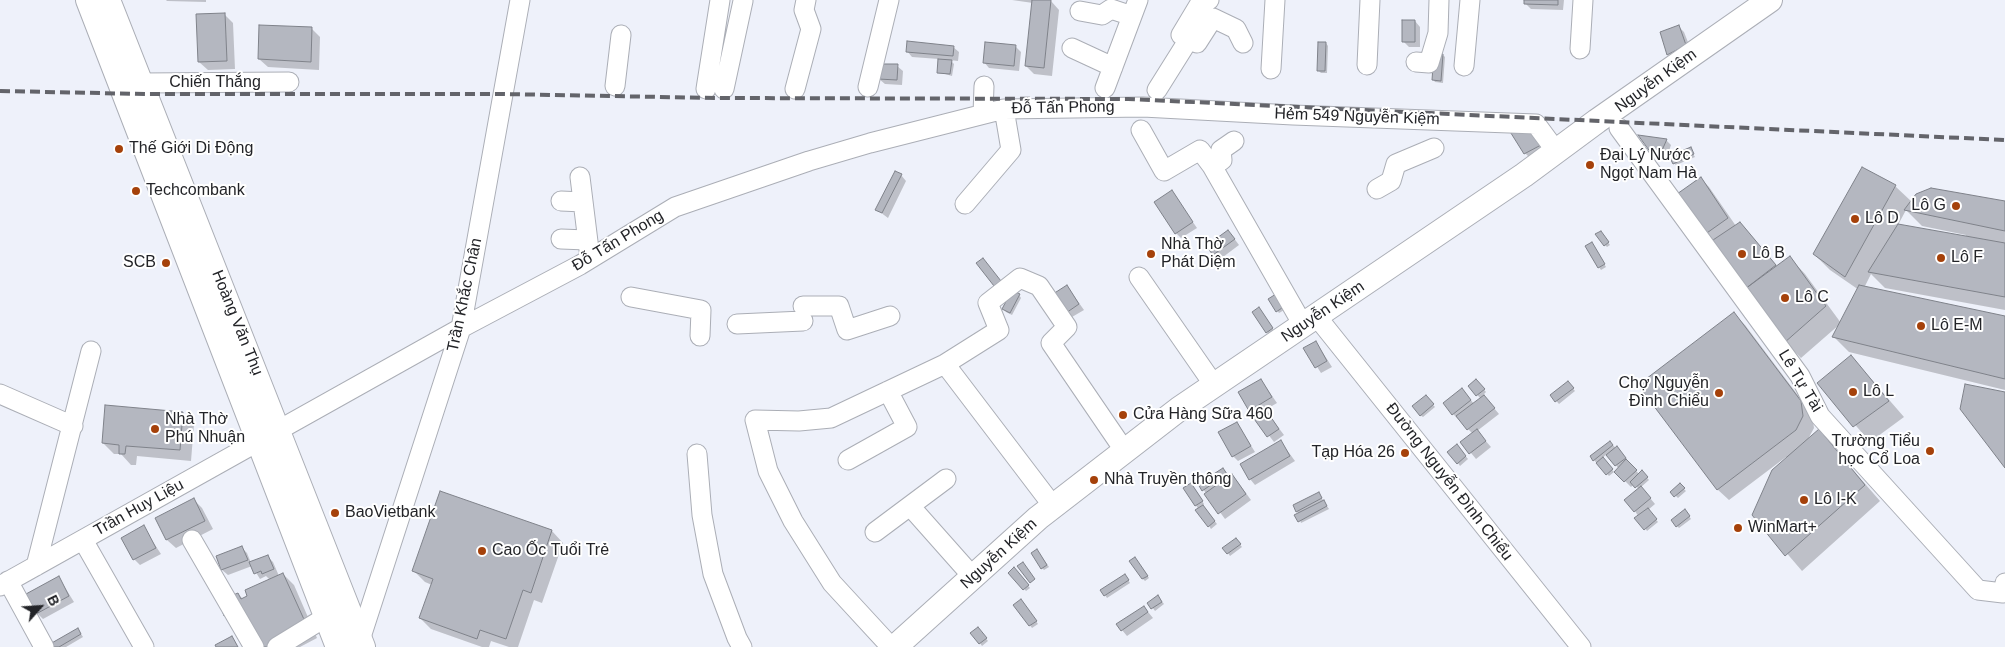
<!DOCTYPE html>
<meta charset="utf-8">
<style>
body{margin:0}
#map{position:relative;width:2005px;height:647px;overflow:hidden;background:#eef1fa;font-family:Arial,sans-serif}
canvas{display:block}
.north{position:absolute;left:15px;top:582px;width:50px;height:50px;-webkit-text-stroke:4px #fff;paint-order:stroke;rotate:64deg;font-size:14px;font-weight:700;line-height:20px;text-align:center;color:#232428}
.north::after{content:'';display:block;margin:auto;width:18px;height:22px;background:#232428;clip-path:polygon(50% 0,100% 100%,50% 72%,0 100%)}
</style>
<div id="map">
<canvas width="2005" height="647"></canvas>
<div class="north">B</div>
</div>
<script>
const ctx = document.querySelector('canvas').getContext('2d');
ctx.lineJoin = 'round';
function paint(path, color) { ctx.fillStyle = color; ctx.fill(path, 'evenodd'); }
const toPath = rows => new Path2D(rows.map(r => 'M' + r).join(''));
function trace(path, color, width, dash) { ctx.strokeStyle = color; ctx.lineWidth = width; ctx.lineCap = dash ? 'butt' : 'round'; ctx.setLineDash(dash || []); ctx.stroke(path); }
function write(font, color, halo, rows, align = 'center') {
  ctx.font = font + ' Arial,sans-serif'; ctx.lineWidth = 4; ctx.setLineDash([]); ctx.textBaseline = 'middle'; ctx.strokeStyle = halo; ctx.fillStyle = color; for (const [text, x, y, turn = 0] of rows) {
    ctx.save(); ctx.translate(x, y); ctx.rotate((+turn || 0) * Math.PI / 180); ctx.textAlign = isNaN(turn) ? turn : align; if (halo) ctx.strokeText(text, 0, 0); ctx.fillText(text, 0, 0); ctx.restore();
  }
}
paint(toPath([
 [166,0,206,0,206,2,167,1],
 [1012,0,1046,0,1051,1,1059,10,1052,76,1034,74,1026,66,1033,3],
 [1525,0,1564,0,1563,10,1531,9,1525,3],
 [225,15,233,23,235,69,208,70,199,62],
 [1415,21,1420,27,1420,47,1409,47,1403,41],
 [1679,27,1684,32,1691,50,1674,60,1669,54,1662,33],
 [312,29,320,37,319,70,268,67,259,59],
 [1326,43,1328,46,1327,73,1321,73,1318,70],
 [953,47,959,52,958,61,950,60,954,64,952,76,938,72,939,59,912,57,907,51],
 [1016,47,1021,52,1019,71,989,68,984,62],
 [1443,55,1445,57,1443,83,1435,82,1433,79],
 [897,66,903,71,902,85,885,84,879,79],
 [1530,130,1546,150,1530,158,1525,153,1519,134],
 [1666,140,1671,145,1666,160,1658,158,1652,152],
 [1690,149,1695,157,1676,165,1674,163],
 [901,175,906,181,888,218,876,209],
 [1701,179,1709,187,1736,226,1740,223,1777,266,1790,258,1805,274,1841,323,1859,290,1830,270,1814,254,1895,186,1912,202,2005,203,2005,310,1885,288,1871,274,1864,288,2005,317,2005,390,1849,352,1834,337,1840,324,1801,358,1785,342,1704,234],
 [1906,210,1922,226,1966,235,1965,237,1898,225],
 [1172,192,1197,228,1181,238,1176,233],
 [1603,235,1610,245,1607,247,1605,245],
 [1233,237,1239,245,1219,260,1214,254],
 [1594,246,1606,267,1601,270,1599,267],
 [1067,286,1084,310,1072,317,1067,312],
 [1019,295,1021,298,1012,315,1006,312,1004,309],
 [1269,300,1286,309,1279,313],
 [1261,311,1274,331,1269,334,1267,332],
 [1734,314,1745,325,1812,414,1814,428,1807,441,1819,431,1880,501,1802,571,1754,515,1787,459,1786,457,1729,500,1717,489],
 [1316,342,1332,367,1321,373,1305,348],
 [1851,356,1904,417,1870,442,1819,383],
 [1261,380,1277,403,1265,410,1284,435,1274,442,1254,416,1240,393],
 [1476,380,1486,392,1483,395,1499,414,1477,431,1491,447,1476,459,1462,442,1473,434,1453,414,1467,395,1474,404,1481,399,1469,386],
 [1570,385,1575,391,1559,404,1551,395],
 [1428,399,1435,407,1423,417,1420,415],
 [183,413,194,424,191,461,137,456,136,465,131,465,121,454,114,454,103,443],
 [1237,423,1255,452,1238,461,1233,456],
 [1281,442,1295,461,1255,485,1250,479],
 [1612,444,1639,474,1642,472,1649,480,1641,487,1655,504,1648,510,1658,522,1647,531,1635,511,1639,489,1634,484,1631,487,1616,472,1619,469,1607,454,1602,458,1614,472,1609,476,1591,457],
 [1459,448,1468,459,1460,466,1458,463],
 [1225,471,1229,478,1232,475,1237,481,1251,500,1225,519,1200,485],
 [1680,485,1686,491,1678,498,1672,492],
 [1193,487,1204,504,1202,505,1217,524,1211,529,1185,488],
 [441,492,552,531,563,543,542,603,534,600,518,647,509,647,491,641,489,647,482,647,431,629,420,618,432,585,425,582,414,571],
 [1319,494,1329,509,1301,523,1297,511],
 [194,500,202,508,213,529,176,548,167,540,157,519],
 [1687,513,1691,519,1679,528,1677,526],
 [143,527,161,554,140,565,134,559],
 [1238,542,1242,547,1230,556,1228,553],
 [242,548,247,553,251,563,267,556,273,562,279,576,283,574,294,585,317,638,300,647,248,647,238,594,243,599,270,580,266,576,260,579,252,566,228,575,222,570,217,557],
 [1039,553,1049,567,1044,570,1042,568],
 [1137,561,1149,578,1145,581,1143,579],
 [1014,569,1030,588,1026,591,1010,573],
 [59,578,74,602,43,619,37,613],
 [1127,578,1130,583,1107,598,1105,595],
 [1160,599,1164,604,1155,611,1149,603],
 [1023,603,1038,624,1032,628,1015,605],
 [1144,607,1153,618,1127,636,1122,630],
 [78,629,83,637,66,647,53,647],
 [980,631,988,641,982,646,980,643]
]), '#0003');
const building = toPath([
 [1032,0,1051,0,1044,68,1025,66,1032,0],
 [1524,0,1558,0,1558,5,1524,4,1524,0],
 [225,13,227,61,198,62,196,14,225,13],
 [1402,20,1415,20,1415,42,1402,42,1402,20],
 [259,25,312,27,311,62,258,59,259,25],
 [1679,25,1686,45,1667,55,1660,32,1679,25],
 [907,41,954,46,953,56,906,52,907,41],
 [985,42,1016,45,1014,66,983,63,985,42],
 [1318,42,1326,42,1325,71,1317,71,1318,42],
 [1434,53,1443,54,1441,81,1432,80,1434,53],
 [938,59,952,60,950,74,937,73,938,59],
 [879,64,898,64,897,80,878,79,879,64],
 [1515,129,1519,133,1531,129,1541,145,1524,154,1509,130,1515,129],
 [1638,135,1667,139,1660,155,1651,153,1638,135],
 [1691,147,1694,154,1673,164,1669,156,1691,147],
 [1862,167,1896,185,1845,277,1813,254,1862,167],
 [895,171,902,174,882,213,875,210,895,171],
 [1701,177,1728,218,1704,235,1677,194,1701,177],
 [1931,188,2005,201,2005,231,1904,210,1916,194,1931,188],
 [1172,190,1193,222,1175,234,1154,202,1172,190],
 [1740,222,1776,265,1745,289,1710,242,1740,222],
 [1898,224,2005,243,2005,297,1868,272,1898,224],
 [1228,230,1235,239,1213,255,1206,246,1228,230],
 [1601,231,1609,242,1604,246,1595,234,1601,231],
 [1592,242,1605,264,1598,268,1585,246,1592,242],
 [1790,256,1826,306,1784,343,1745,289,1790,256],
 [983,258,1001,281,994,286,976,263,983,258],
 [1067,285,1079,304,1066,313,1053,294,1067,285],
 [1859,285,2005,316,2005,379,1832,337,1859,285],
 [1012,290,1020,294,1010,313,1002,309,1012,290],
 [1276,294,1285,306,1276,312,1268,299,1276,294],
 [1259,307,1273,328,1266,333,1252,312,1259,307],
 [1734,312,1801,401,1803,416,1796,430,1717,490,1638,385,1734,312],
 [1316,341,1327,361,1315,368,1303,348,1316,341],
 [1851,355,1889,401,1853,427,1817,383,1851,355],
 [1261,379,1272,397,1249,411,1238,392,1261,379],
 [1476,379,1485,389,1476,396,1468,386,1476,379],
 [1568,381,1574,388,1555,402,1550,395,1568,381],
 [1965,384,2005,392,2005,468,1960,409,1965,384],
 [1462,388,1471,400,1452,415,1443,403,1462,388],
 [1426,395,1434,404,1420,416,1412,406,1426,395],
 [1484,395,1495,408,1467,430,1456,416,1484,395],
 [105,405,183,412,180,450,126,446,125,454,119,454,119,445,102,443,105,405],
 [1264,407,1279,429,1267,437,1252,416,1264,407],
 [1237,422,1251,446,1232,457,1218,432,1237,422],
 [1477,429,1486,441,1469,454,1460,442,1477,429],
 [1819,429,1865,485,1785,556,1752,515,1772,470,1819,429],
 [1281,440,1290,456,1249,480,1240,464,1281,440],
 [1610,441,1613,445,1593,461,1590,456,1610,441],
 [1457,444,1466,456,1457,464,1447,452,1457,444],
 [1617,446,1626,458,1615,466,1606,455,1617,446],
 [1603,457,1613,469,1606,475,1596,463,1603,457],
 [1626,459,1637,470,1624,482,1614,472,1626,459],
 [1223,468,1227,474,1202,491,1198,484,1223,468],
 [1642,470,1648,477,1635,488,1630,482,1642,470],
 [1232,474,1246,494,1218,514,1204,494,1232,474],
 [1191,483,1203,501,1195,506,1183,488,1191,483],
 [1680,483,1685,488,1674,497,1670,492,1680,483],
 [1641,486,1651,498,1634,512,1624,500,1641,486],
 [440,491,552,530,531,593,523,590,506,639,480,630,477,639,419,618,433,579,412,571,440,491],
 [1319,492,1322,498,1296,512,1293,505,1319,492],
 [194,498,205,521,166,540,155,518,194,498],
 [1324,500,1327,506,1298,522,1294,515,1324,500],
 [1203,505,1215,521,1208,527,1195,510,1203,505],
 [1648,508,1657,519,1644,530,1634,518,1648,508],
 [1685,509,1690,516,1676,527,1671,520,1685,509],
 [144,525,156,548,133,560,121,538,144,525],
 [1236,538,1241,544,1227,554,1222,548,1236,538],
 [242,546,248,560,221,570,216,556,242,546],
 [1037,549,1047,565,1041,569,1031,553,1037,549],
 [268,555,274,569,262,574,261,571,254,574,249,562,268,555],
 [1135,557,1148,576,1142,579,1129,561,1135,557],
 [1023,562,1035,579,1030,583,1017,566,1023,562],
 [1014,567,1029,585,1023,590,1008,573,1014,567],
 [283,573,307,626,270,647,247,647,229,614,224,616,219,601,238,593,241,599,247,596,245,590,283,573],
 [1125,574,1129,580,1104,596,1100,590,1125,574],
 [59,576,69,596,36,614,26,594,59,576],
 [1158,595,1162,602,1151,609,1147,603,1158,595],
 [1021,599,1037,621,1029,626,1013,605,1021,599],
 [1144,606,1148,612,1121,631,1116,624,1144,606],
 [978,627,987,638,979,644,970,633,978,627],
 [78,628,81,634,59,647,52,647,50,644,78,628],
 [232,636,238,647,216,647,215,645,232,636]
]);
paint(building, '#b4b7c0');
trace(building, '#7f828a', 1);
const minor = toPath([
 [1080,11,1102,15,1111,9,1132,16],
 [1189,39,1181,35,1199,5,1209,0],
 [1072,48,1113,67],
 [1580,49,1583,0],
 [1416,62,1429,63,1438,33,1439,0],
 [1367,65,1370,0],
 [1464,66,1470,0],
 [1271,69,1275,0],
 [141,83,289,82],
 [615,86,621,35],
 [868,87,889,0],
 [1105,88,1138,0],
 [706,89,720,0],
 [724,89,743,1],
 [795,89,811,29,804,10,806,0],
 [1157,90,1189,39,1197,43,1213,18,1236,29,1243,43],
 [983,114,984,86],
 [1619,128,1800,376,1820,416,1978,590,2003,593,2005,583],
 [1141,130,1164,171,1200,150,1212,166,1303,325],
 [1212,166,1222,160,1221,150,1234,141],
 [580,177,590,258],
 [1377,189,1391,181,1396,164,1434,148],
 [561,201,583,202],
 [965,204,1011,150,1004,109],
 [561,239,587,240],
 [1139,277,1214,385],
 [631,297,701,310,700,336],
 [803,306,839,306,847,330,890,316],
 [1317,317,1581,647],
 [737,324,803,321],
 [945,364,1053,506],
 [0,394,73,426],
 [697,454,702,515,713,574,737,638,742,647],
 [848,460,907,427,888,391],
 [910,506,973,577],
 [875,532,946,479],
 [83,540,144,647],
 [192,540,254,647],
 [36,566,91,351],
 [8,581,44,647],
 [0,586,461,328,580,265,675,207,809,161,870,143,1004,109,1143,107,1293,115,1536,124,1556,151],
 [360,640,461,328,520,0],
 [277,647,326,617],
 [891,647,832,583,793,521,768,471,755,420,799,421,831,418,945,364,999,330,988,303,1020,278,1039,286,1067,327,1051,343,1124,450]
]);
const major = toPath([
 [88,0,338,647],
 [108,0,363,647],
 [895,647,1038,518,1179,409,1524,175,1597,121,1770,0]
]);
trace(minor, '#abaeb6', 21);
trace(major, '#abaeb6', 26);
trace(minor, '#fff', 19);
trace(major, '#fff', 24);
trace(toPath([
 [0,91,145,94,503,94,715,98,1128,99,2005,140]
]), '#63646a', 4, [10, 5]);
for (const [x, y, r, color] of [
 [119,149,5,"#a5410a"],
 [1590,165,5,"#a5410a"],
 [136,191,5,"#a5410a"],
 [1956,206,5,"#a5410a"],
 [1855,219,5,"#a5410a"],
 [1151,254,5,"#a5410a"],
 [1742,254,5,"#a5410a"],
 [1941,258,5,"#a5410a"],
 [166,263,5,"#a5410a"],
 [1785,298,5,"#a5410a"],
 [1921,326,5,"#a5410a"],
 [1853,392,5,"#a5410a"],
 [1719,393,5,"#a5410a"],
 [1123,415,5,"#a5410a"],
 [155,429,5,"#a5410a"],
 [1930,451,5,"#a5410a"],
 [1405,453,5,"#a5410a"],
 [1094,480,5,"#a5410a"],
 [1804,500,5,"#a5410a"],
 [335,513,5,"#a5410a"],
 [1738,528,5,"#a5410a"],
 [482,551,5,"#a5410a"]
]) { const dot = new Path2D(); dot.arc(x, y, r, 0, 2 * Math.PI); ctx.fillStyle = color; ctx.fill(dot); trace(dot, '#fff', 2); }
write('16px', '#232428', '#fff', [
 ["Nguyễn Kiệm",1656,81,-36],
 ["Chiến Thắng",215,83],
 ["Đỗ Tấn Phong",1063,108,-1],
 ["Hẻm 549 Nguyễn Kiệm",1357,117,2],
 ["Đỗ Tấn Phong",618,241,-31],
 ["Trần Khắc Chân",465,295,-78],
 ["Nguyễn Kiệm",1323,312,-34],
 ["Hoàng Văn Thụ",237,323,68],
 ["Lê Tự Tài",1800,381,59],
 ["Đường Nguyễn Đình Chiểu",1449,482,52],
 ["Trần Huy Liệu",139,508,-29],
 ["Nguyễn Kiệm",999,554,-42]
]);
write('16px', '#232428', '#fff', [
 ["Thế Giới Di Động",129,149],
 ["Đại Lý Nước",1600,156],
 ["Ngọt Nam Hà",1600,174],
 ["Techcombank",146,191],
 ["Lô G",1946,206,"right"],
 ["Lô D",1865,219],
 ["Nhà Thờ",1161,245],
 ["Phát Diệm",1161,263],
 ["Lô B",1752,254],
 ["Lô F",1951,258],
 ["SCB",156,263,"right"],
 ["Lô C",1795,298],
 ["Lô E-M",1931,326],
 ["Chợ Nguyễn",1709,384,"right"],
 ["Đình Chiểu",1709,402,"right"],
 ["Lô L",1863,392],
 ["Cửa Hàng Sữa 460",1133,415],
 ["Nhà Thờ",165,420],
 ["Phú Nhuận",165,438],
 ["Trường Tiểu",1920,442,"right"],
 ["học Cổ Loa",1920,460,"right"],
 ["Tạp Hóa 26",1395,453,"right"],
 ["Nhà Truyền thông",1104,480],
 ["Lô I-K",1814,500],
 ["BaoVietbank",345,513],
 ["WinMart+",1748,528],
 ["Cao Ốc Tuổi Trẻ",492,551]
], 'left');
</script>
